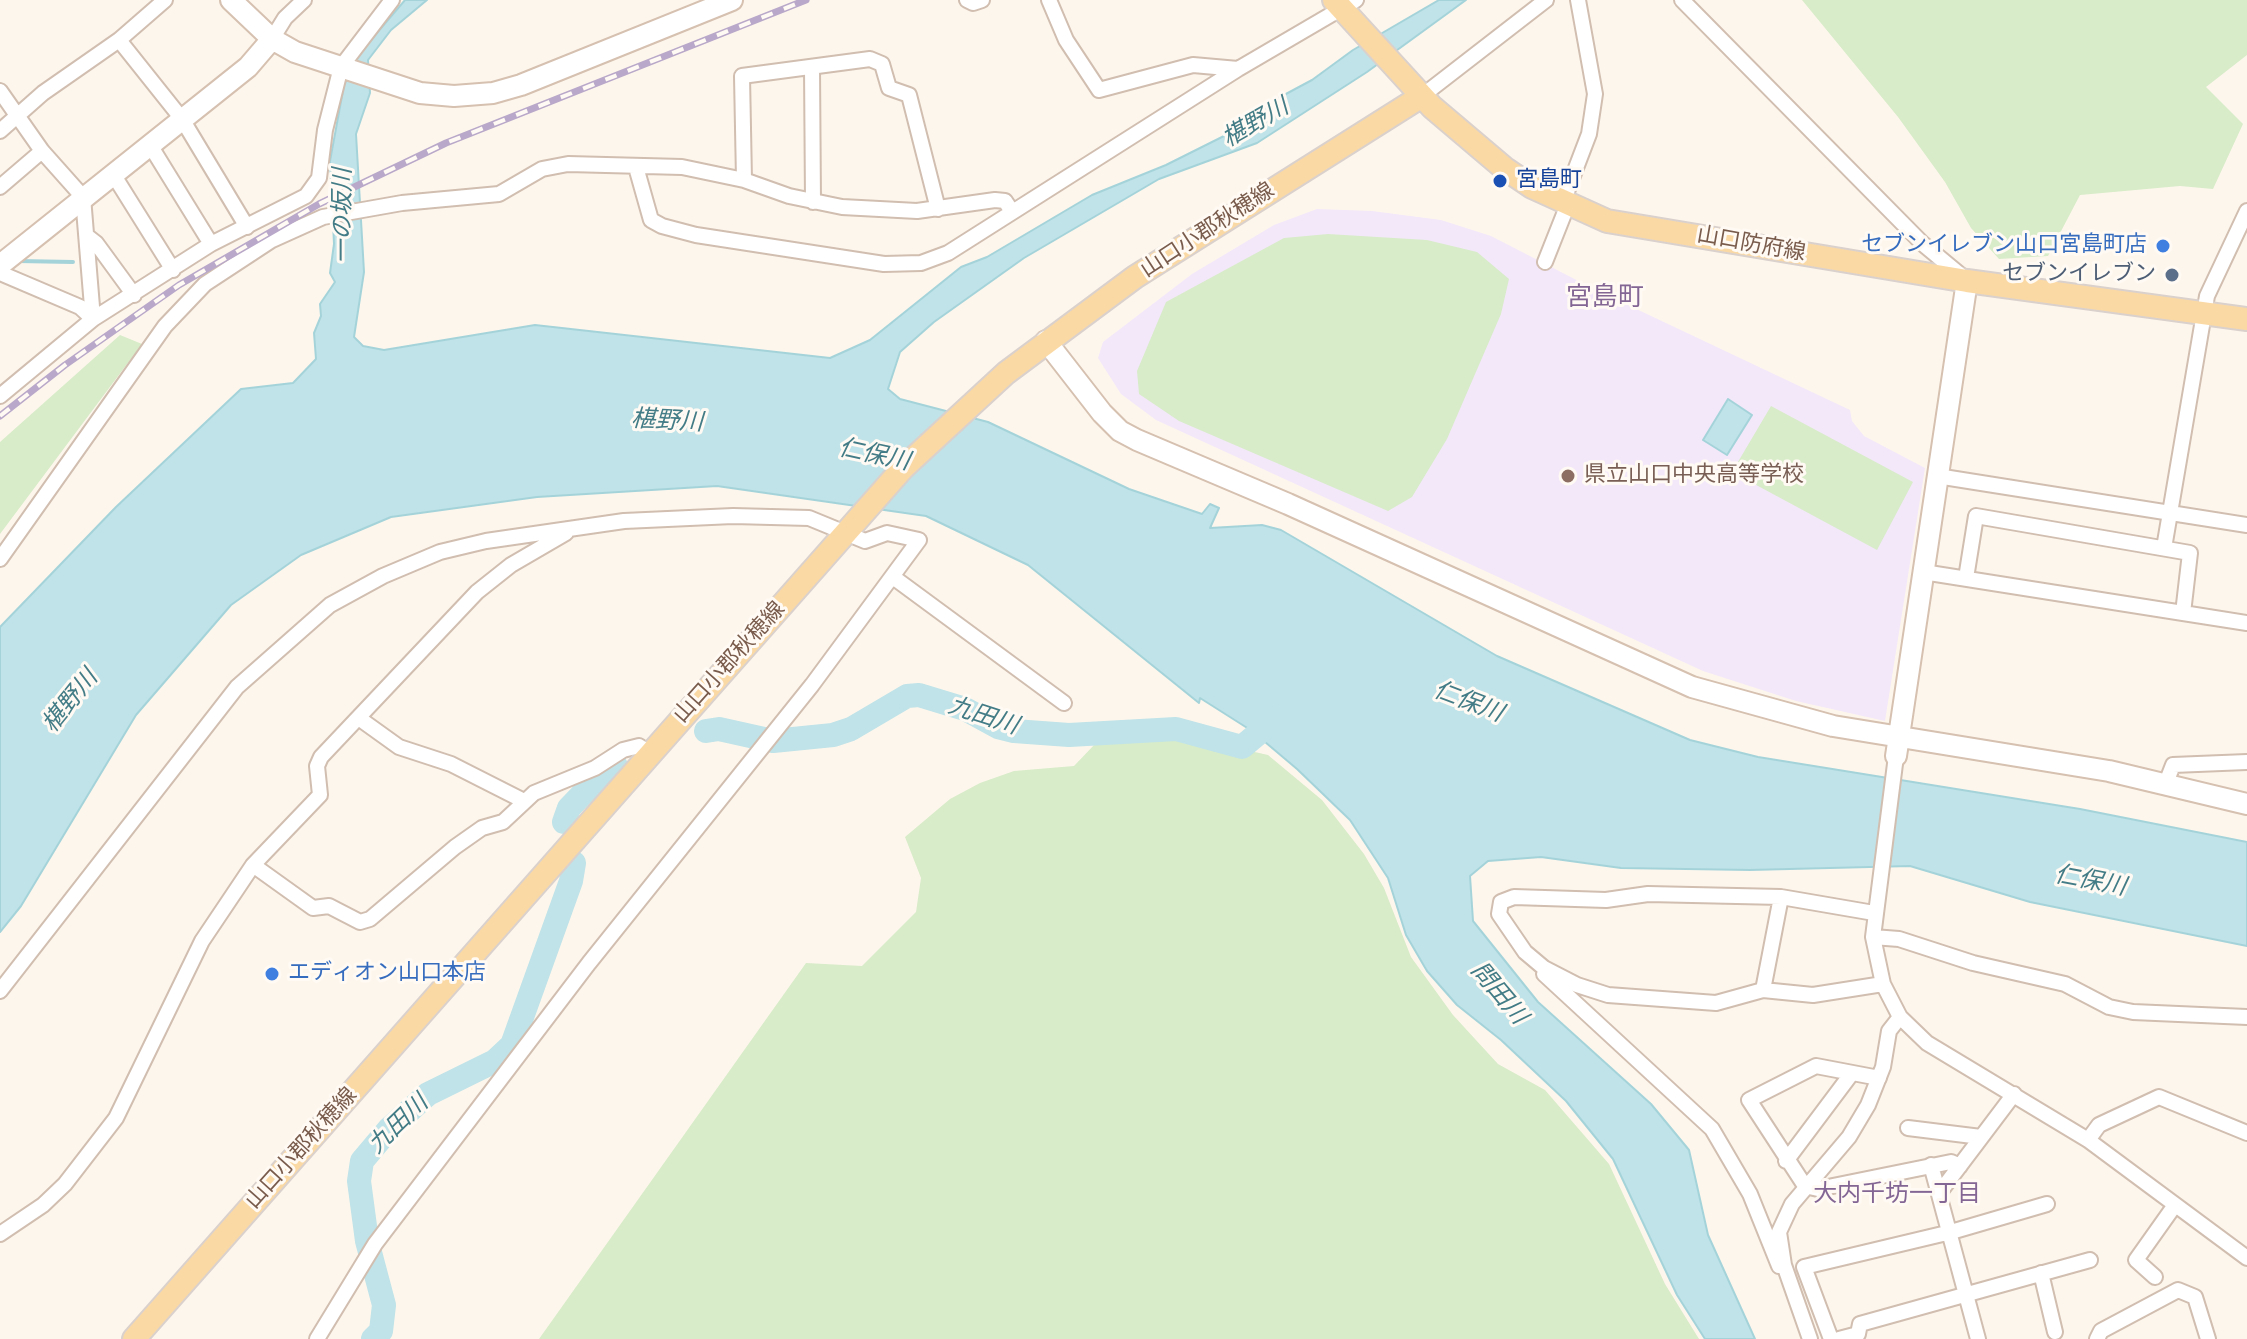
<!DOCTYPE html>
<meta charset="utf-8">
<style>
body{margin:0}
canvas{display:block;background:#fdf6ec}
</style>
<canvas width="2247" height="1339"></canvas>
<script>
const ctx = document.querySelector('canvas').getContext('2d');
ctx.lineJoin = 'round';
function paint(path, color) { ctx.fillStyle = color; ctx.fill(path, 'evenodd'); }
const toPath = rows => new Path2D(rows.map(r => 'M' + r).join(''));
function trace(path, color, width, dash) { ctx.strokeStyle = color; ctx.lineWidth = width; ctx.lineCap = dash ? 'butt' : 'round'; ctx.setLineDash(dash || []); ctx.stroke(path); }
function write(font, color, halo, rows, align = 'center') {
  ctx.font = font + ' "Titillium Web","Noto Sans JP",sans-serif'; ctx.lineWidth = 6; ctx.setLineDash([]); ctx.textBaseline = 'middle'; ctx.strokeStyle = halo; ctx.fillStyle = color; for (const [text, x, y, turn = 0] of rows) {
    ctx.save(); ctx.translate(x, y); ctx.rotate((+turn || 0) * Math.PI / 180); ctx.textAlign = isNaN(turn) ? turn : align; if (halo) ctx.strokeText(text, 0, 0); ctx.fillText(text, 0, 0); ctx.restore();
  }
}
paint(toPath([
 [1317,209,1372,211,1441,220,1491,236,1594,289,1850,410,1852,421,1864,436,1925,468,1885,721,1796,701,1703,671,1156,420,1121,394,1098,358,1103,342,1192,274,1274,225]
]), '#f3e8fa');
paint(toPath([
 [1802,0,2247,0,2247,55,2206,87,2243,124,2213,189,2180,186,2080,195,2048,256,1999,259,1971,228,1945,182,1898,117],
 [1328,234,1427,240,1477,252,1509,279,1501,314,1447,439,1412,497,1388,511,1179,421,1139,394,1137,371,1166,302,1284,238],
 [120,335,142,344,0,534,0,442],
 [1771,406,1913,482,1877,550,1732,472],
 [1171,733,1268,755,1322,800,1364,854,1384,888,1411,957,1453,1015,1498,1064,1545,1090,1609,1164,1665,1284,1699,1339,539,1339,806,963,862,966,916,912,921,878,905,837,950,799,980,783,1014,771,1074,766,1095,744]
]), '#d8ecc9');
const water = toPath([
 [405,0,427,0,391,30,368,60,370,93,356,134,364,272,354,337,363,346,384,350,535,325,830,358,870,340,961,267,987,257,1092,195,1166,165,1230,133,1241,118,1312,80,1353,50,1439,0,1466,0,1367,72,1257,143,1159,179,1024,258,934,322,900,352,888,389,900,399,988,422,1129,489,1202,514,1210,504,1219,508,1210,528,1262,525,1281,530,1497,656,1690,740,1758,757,2080,809,2247,842,2247,946,2030,902,1910,866,1750,870,1621,868,1541,857,1488,861,1470,876,1473,921,1538,1002,1651,1104,1689,1150,1708,1235,1755,1339,1705,1339,1677,1295,1613,1159,1566,1101,1501,1040,1457,1005,1427,971,1406,935,1388,878,1350,820,1297,769,1252,731,1200,698,1199,703,1028,565,926,516,717,486,537,497,391,517,301,555,231,605,136,715,21,906,0,932,0,627,116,507,241,389,293,383,316,359,314,333,321,316,320,304,335,282,330,273,334,244,330,161,344,85,358,55,405,0],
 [1728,399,1752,415,1727,455,1703,440,1728,399]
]);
paint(water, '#bfe3e8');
trace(water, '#a5d3da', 2);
trace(toPath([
 [18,261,73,262]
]), '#a5d3da', 4);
trace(toPath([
 [706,731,719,729,773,741,833,735,851,729,907,696,919,695,965,709,998,727,1014,731,1069,735,1176,729,1242,747,1279,716],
 [564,822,569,808,596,780,616,766],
 [373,1339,381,1331,384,1305,367,1241,359,1181,362,1161,389,1129,428,1094,495,1061,512,1045,571,881,574,863]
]), '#bfe3e8', 24);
const street = toPath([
 [967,0,973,3,982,0],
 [1049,0,1066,40,1099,90,1193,65,1238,69],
 [1682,0,1923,244,1964,278],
 [272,39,285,18,304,0],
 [119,40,182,119,247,227],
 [812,68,813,202],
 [0,91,42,151,83,197,93,319,0,396],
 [1422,96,1546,0],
 [0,131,43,93,119,40,165,0],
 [150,145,211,244],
 [636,167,651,220,662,226,696,235,884,264,921,263,948,253,1238,69,1356,0],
 [113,174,173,270],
 [744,180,742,76,870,59,882,64,889,88,909,95,938,209],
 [0,187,42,151],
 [1563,202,1589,134,1595,94,1578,0],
 [87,236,96,243,134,295],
 [1545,262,1568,204],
 [0,273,80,307,93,319,211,244,306,196,319,178,325,130,341,67,392,0],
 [1937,476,2247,525],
 [2164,548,2207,296,2247,211],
 [0,559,165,326,205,284,272,240,323,217,402,203,499,194,542,169,568,164,682,167,744,180,789,196,842,207,917,211,995,200,1005,201,1011,210],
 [1923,572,2183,613,2190,553,1976,516,1966,578],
 [893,577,1064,703],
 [2183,613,2247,623],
 [360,719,399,747,451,764,524,801],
 [1896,756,1873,937,1883,984,1900,1017,1927,1043,2088,1140,2247,1258],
 [2166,783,2173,765,2247,762],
 [253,865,313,908,329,906,360,922,370,919,455,847,482,828,503,822,534,793,595,768,623,750,639,746,649,753],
 [1874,913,1781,897,1648,894,1606,900,1514,897,1501,902,1499,914,1525,952,1544,968,1577,985,1608,995,1716,1003,1763,990,1813,995,1883,984],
 [1873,937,1899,939,1973,963,2065,984,2109,1007,2133,1012,2247,1017],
 [1544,974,1712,1129,1750,1194,1779,1266,1784,1265],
 [1763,990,1781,897],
 [0,991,237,687,330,605,383,576,440,552,486,541,624,521,733,516,809,518,865,541,887,533,919,540,812,685,589,963,375,1244,317,1339],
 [1879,1078,1816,1066,1749,1100,1805,1186,1818,1189,1951,1162,1960,1166],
 [1908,1128,1981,1137],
 [2088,1140,2099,1125,2159,1097,2247,1133],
 [1786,1161,1852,1073],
 [1931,1165,1978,1339],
 [1940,1192,2014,1094],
 [0,1234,43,1205,65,1184,116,1118,202,941,253,865,320,795,317,766,321,757,477,592,511,565,566,533],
 [2041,1273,2055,1332],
 [2155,1277,2136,1260,2175,1205],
 [1810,1339,1784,1265,1779,1232,1792,1204,1849,1137,1868,1105,1883,1067,1889,1031,1900,1017],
 [1831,1339,1804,1267,1951,1232,2047,1204],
 [1839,1339,1858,1334,1860,1324,2090,1260],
 [2097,1339,2101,1331,2178,1290,2195,1297,2208,1339]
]);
const secondary = toPath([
 [231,0,272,39,295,52,420,93,454,96,493,93,521,85,732,0],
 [0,265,248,67,272,39],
 [1046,341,1102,413,1120,431,1137,440,1288,504,1692,687,1833,726,2109,771,2247,804],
 [1896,756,1967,281]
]);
const primary = toPath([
 [1334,0,1432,107,1504,168,1532,187,1607,221,1967,281,2247,319],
 [134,1339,903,468,1006,373,1135,277,1422,96]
]);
trace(street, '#d1beb0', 18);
trace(secondary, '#d6c0b0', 24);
trace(primary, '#dad1cd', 26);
trace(street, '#fff', 14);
trace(secondary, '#fff', 20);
trace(primary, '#fbd9a5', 22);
const rail = toPath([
 [0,416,65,365,179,285,319,204,446,143,806,0]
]);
trace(rail, '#b9a8c9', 7);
trace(rail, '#fffaf3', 4, [12]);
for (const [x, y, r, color] of [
 [1500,181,8,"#1a4fb4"],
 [2163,246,8,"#3f7fe0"],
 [2172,275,8,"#5c6f8a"],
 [1568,476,8,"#8d6e63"],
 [272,974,8,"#3f7fe0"]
]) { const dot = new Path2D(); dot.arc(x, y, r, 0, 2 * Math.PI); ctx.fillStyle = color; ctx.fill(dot); trace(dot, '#fffaf3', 3); }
write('22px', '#164399', '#fffaf3', [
 ["宮島町",1516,181]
], 'left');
write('22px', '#7a5c4d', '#fffaf3', [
 ["山口小郡秋穂線",1208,231,-33],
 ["山口防府線",1751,245,10],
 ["山口小郡秋穂線",730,663,-48],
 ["山口小郡秋穂線",302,1149,-48]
]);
write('22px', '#366cbe', '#fffaf3', [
 ["セブンイレブン山口宮島町店",2147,246],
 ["エディオン山口本店",288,974,"left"]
], 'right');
write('22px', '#4e5e75', '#fffaf3', [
 ["セブンイレブン",2156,275]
], 'right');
write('22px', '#785e54', '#fffaf3', [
 ["県立山口中央高等学校",1584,476]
], 'left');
write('italic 24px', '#437c86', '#fffaf3', [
 ["椹野川",1256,124,-30],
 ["一の坂川",344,216,-90],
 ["椹野川",667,422,3],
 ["仁保川",874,456,12],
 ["椹野川",71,702,-51],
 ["仁保川",1468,703,21],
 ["九田川",983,717,18],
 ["仁保川",2090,882,11],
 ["問田川",1498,994,50],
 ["九田川",399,1125,-44]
]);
write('24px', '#846695', '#fffaf3', [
 ["大内千坊一丁目",1897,1195]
]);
write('26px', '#846695', '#fffaf3', [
 ["宮島町",1605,299]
]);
</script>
